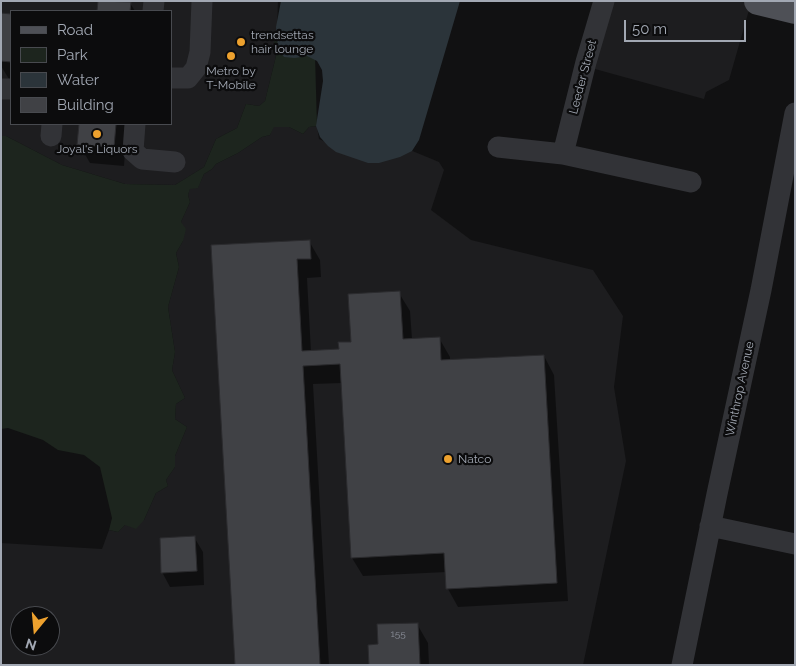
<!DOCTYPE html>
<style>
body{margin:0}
#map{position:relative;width:796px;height:666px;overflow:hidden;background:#111112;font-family:Raleway,sans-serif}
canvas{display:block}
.frame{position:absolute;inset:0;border:2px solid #a2a8b3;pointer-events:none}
.legend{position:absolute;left:10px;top:10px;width:162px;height:115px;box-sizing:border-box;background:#0c0c0d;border:1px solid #484a4f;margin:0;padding:6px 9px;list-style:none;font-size:15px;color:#a2a8b3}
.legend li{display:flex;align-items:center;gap:10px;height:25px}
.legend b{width:25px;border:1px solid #484a4f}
.north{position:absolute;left:10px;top:606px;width:50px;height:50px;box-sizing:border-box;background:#0c0c0d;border:1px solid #484a4f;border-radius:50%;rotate:197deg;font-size:14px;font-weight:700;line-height:20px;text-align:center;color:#a2a8b3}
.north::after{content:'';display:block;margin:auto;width:18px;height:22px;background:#eda12e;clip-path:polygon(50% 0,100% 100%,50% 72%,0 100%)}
.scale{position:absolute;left:624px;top:20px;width:122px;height:22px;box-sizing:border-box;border:2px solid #a2a8b3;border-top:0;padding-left:6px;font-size:15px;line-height:18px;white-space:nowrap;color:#a2a8b3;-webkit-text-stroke:4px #0c0c0d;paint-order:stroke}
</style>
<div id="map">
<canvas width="796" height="666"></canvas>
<div class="frame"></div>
<ul class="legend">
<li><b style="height:6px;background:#4e5056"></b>Road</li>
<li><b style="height:14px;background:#1d251e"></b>Park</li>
<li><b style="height:14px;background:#2b343a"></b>Water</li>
<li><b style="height:14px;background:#404145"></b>Building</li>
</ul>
<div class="north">N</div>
<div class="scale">50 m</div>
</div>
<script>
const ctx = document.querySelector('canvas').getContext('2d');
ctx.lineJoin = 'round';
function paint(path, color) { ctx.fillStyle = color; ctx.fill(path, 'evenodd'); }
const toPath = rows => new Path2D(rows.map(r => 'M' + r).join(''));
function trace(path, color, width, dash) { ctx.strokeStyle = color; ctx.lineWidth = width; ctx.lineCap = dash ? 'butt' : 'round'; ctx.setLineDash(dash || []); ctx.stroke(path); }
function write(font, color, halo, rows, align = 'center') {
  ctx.font = font + ' Raleway,sans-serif'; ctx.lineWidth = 4.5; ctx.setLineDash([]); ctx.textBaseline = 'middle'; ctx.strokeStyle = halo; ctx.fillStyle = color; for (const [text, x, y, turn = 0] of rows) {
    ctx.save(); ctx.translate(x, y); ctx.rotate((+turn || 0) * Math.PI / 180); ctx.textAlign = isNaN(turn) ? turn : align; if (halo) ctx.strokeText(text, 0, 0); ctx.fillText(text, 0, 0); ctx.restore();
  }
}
paint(toPath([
 [1,1,278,1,277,29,273,49,276,56,265,101,259,106,246,104,237,128,216,139,204,167,175,185,125,184,62,165,6,136,1,136],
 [11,11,171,11,171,124,11,124],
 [602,1,747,1,751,3,729,80,706,92,704,99,584,66],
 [317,126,319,139,328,143,410,150,439,162,444,170,431,210,471,240,593,270,623,316,614,387,626,461,583,665,1,665,1,543,102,549,109,530,118,532,125,525,144,520,156,493,168,486,166,480,175,467,175,456,187,427,175,419,176,404,185,398,172,370,175,352,168,307,179,267,176,253,183,241,181,222,190,202,188,195,190,188,198,187,204,174,212,169,216,164,238,153,262,137,270,135,273,127,289,127,303,134,309,127],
 [20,616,50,616,50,646,20,646]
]), '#1d1d1f');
paint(toPath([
 [276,32,315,55,317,126,309,127,303,134,289,127,274,127,270,135,262,137,238,153,216,164,212,169,204,174,198,188,190,189,188,195,190,202,181,222,186,229,183,241,176,253,179,267,168,307,175,352,172,370,185,398,176,404,175,419,187,427,175,456,175,467,166,480,168,486,156,493,144,520,136,529,125,525,118,532,109,530,112,518,100,467,84,455,58,450,43,440,8,428,1,429,1,136,6,136,62,165,125,184,175,185,204,167,216,139,237,128,246,104,259,106,265,101,276,56,273,49]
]), '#1d251e');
paint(toPath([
 [281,1,460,1,419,140,412,151,400,157,379,163,368,163,336,152,328,146,320,137,316,126,323,81,322,70,317,61,307,56,295,58,284,57,278,48,276,27]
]), '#2b343a');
paint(toPath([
 [99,1,130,3,135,11,98,11],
 [1,14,11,15,11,80,9,79,1,66],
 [80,124,127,124,124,166,90,163,79,144],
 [309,241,320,260,321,277,307,278,311,352,340,350,352,343,399,293,410,311,412,339,439,338,450,357,450,361,544,356,554,375,568,601,458,607,448,589,447,572,363,576,352,558,342,383,313,384,329,665,237,665,213,247],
 [194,537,203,552,204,585,170,587,162,572],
 [417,624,428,643,429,665,371,665,380,646]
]), '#0007');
const building = toPath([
 [98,1,131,2,130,11,97,11,98,1],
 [1,13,11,14,11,62,1,61,1,13],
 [79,124,116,124,114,147,77,145,79,124],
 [310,240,311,259,297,259,302,351,339,349,338,342,351,342,348,294,400,291,403,339,440,337,441,360,544,355,557,583,446,589,444,553,351,558,340,364,303,366,320,665,235,665,211,245,310,240],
 [195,536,197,571,161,573,160,538,195,536],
 [418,623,420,665,369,665,368,645,378,644,377,624,418,623]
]);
paint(building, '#404145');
trace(building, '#2b2b2e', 1);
trace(toPath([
 [604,1,586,62,563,154,691,182],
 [153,11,154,1],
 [171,78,188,78,196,68,200,52,202,1],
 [1,89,11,89],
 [135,124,133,151,142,159,175,162],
 [51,136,52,124],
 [498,147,563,154],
 [710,526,795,544],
 [682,665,717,494,761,290,795,113]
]), '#323337', 21);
trace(toPath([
 [758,1,795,10]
]), '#4e5056', 28);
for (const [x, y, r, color] of [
 [241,42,5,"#eda12e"],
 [231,56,5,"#eda12e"],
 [97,134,5,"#eda12e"],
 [448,459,5,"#eda12e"]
]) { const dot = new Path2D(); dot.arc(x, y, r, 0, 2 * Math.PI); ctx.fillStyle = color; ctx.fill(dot); trace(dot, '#0c0c0d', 2); }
write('10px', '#8a8e98', null, [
 ["155",398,634]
]);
write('12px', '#a2a8b3', '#0c0c0d', [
 ["trendsettas",251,35],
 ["hair lounge",251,49],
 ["Metro by",231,71,"center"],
 ["T-Mobile",231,85,"center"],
 ["Joyal's Liquors",97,149,"center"],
 ["Natco",458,459]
], 'left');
write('12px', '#a2a8b3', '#0c0c0d', [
 ["Leeder Street",583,77,-75],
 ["Winthrop Avenue",740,389,-78]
]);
</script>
